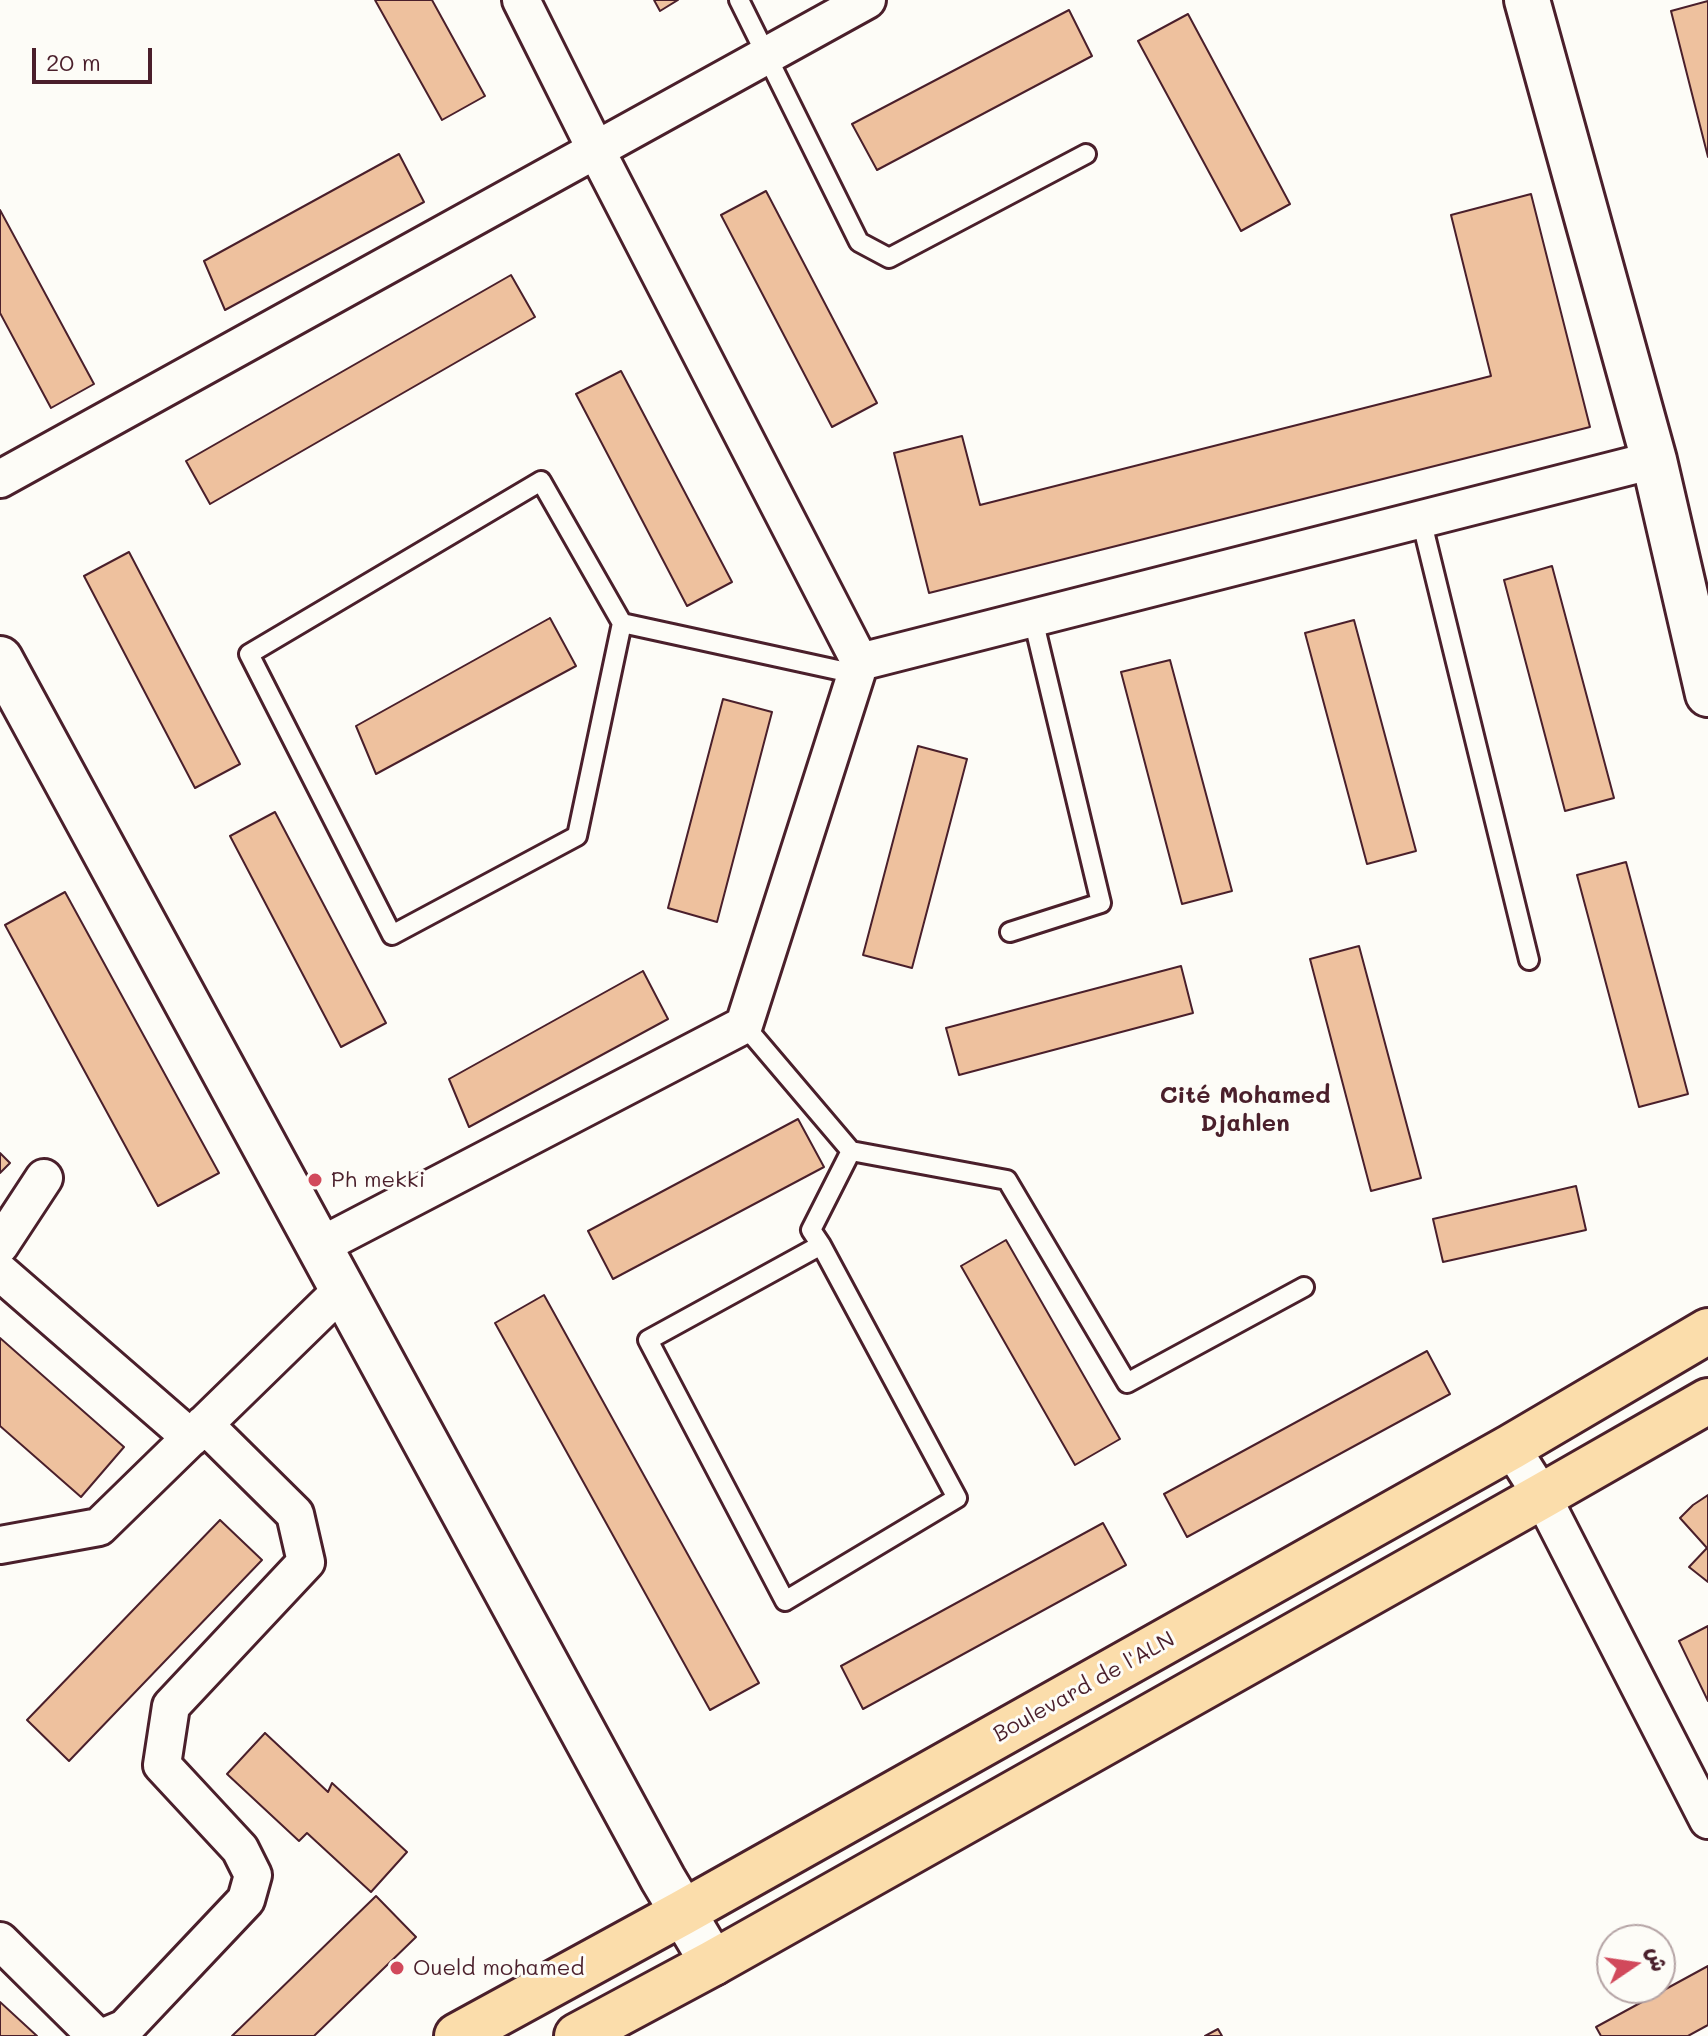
<!DOCTYPE html>
<meta charset="utf-8">
<style>
body{margin:0}
#map{position:relative;width:1708px;height:2036px;overflow:hidden;background:#fdfcf7;font-family:Mali,"Playpen Sans Arabic",sans-serif}
canvas{display:block}
.north{position:absolute;left:1596px;top:1924px;width:80px;height:80px;box-sizing:border-box;background:#fdfcf7;border:2px solid #b5a4a5;border-radius:50%;rotate:77deg;font-size:22px;font-weight:700;line-height:32px;text-align:center;color:#4a1f2b}
.north::after{content:'';display:block;margin:auto;width:28px;height:36px;background:#d1495b;clip-path:polygon(50% 0,100% 100%,50% 72%,0 100%)}
.scale{position:absolute;left:32px;top:48px;width:120px;height:36px;box-sizing:border-box;border:4px solid #4a1f2b;border-top:0;padding-left:10px;font-size:24px;line-height:28px;white-space:nowrap;color:#4a1f2b;-webkit-text-stroke:6px #fdfcf7;paint-order:stroke}
</style>
<div id="map">
<canvas width="1708" height="2036"></canvas>
<div class="north">ش</div>
<div class="scale">20 m</div>
</div>
<script>
const ctx = document.querySelector('canvas').getContext('2d');
ctx.lineJoin = 'round';
function paint(path, color) { ctx.fillStyle = color; ctx.fill(path, 'evenodd'); }
const toPath = rows => new Path2D(rows.map(r => 'M' + r).join(''));
function trace(path, color, width, dash) { ctx.strokeStyle = color; ctx.lineWidth = width; ctx.lineCap = dash ? 'butt' : 'round'; ctx.setLineDash(dash || []); ctx.stroke(path); }
function write(font, color, halo, rows, align = 'center') {
  ctx.font = font + ' Mali,sans-serif'; ctx.lineWidth = 6; ctx.setLineDash([]); ctx.textBaseline = 'middle'; ctx.strokeStyle = halo; ctx.fillStyle = color; for (const [text, x, y, turn = 0] of rows) {
    ctx.save(); ctx.translate(x, y); ctx.rotate((+turn || 0) * Math.PI / 180); ctx.textAlign = isNaN(turn) ? turn : align; if (halo) ctx.strokeText(text, 0, 0); ctx.fillText(text, 0, 0); ctx.restore();
  }
}
const building = toPath([
 [375,0,432,0,485,96,442,120,375,0],
 [654,0,678,0,660,11,654,0],
 [1708,1,1708,157,1671,11,1708,1],
 [1069,10,1092,56,877,170,852,124,1069,10],
 [1188,14,1290,204,1241,231,1138,41,1188,14],
 [399,154,424,202,225,310,204,261,399,154],
 [766,191,877,403,832,427,721,215,766,191],
 [1531,194,1590,427,929,593,894,453,962,436,980,505,1491,376,1451,215,1531,194],
 [0,210,94,384,51,408,0,313,0,210],
 [511,275,535,317,210,504,186,461,511,275],
 [621,371,732,582,687,606,576,394,621,371],
 [129,552,240,764,195,788,84,576,129,552],
 [1552,566,1614,798,1565,811,1504,580,1552,566],
 [550,618,576,666,376,774,356,726,550,618],
 [1354,620,1416,851,1367,864,1305,633,1354,620],
 [1170,660,1232,891,1182,904,1121,672,1170,660],
 [723,699,772,712,717,922,668,908,723,699],
 [918,746,967,759,912,968,863,955,918,746],
 [275,812,386,1023,341,1047,230,836,275,812],
 [1626,862,1688,1094,1639,1107,1577,875,1626,862],
 [65,892,219,1173,158,1206,5,925,65,892],
 [1359,946,1421,1178,1371,1191,1310,959,1359,946],
 [1181,966,1193,1013,959,1075,946,1028,1181,966],
 [643,971,668,1019,469,1127,449,1079,643,971],
 [798,1119,824,1167,613,1279,588,1231,798,1119],
 [0,1153,10,1163,0,1173,0,1153],
 [1576,1186,1586,1230,1443,1262,1433,1219,1576,1186],
 [1006,1240,1120,1439,1075,1465,961,1266,1006,1240],
 [544,1295,759,1683,710,1710,495,1323,544,1295],
 [0,1338,124,1447,81,1497,0,1426,0,1338],
 [1427,1351,1450,1394,1187,1537,1164,1494,1427,1351],
 [1708,1495,1708,1582,1689,1567,1707,1548,1680,1518,1693,1505,1708,1495],
 [220,1520,262,1560,69,1761,27,1720,220,1520],
 [1103,1523,1126,1565,863,1709,841,1666,1103,1523],
 [1708,1626,1708,1701,1679,1641,1708,1626],
 [265,1733,328,1792,332,1783,407,1852,371,1892,307,1833,299,1841,227,1774,265,1733],
 [376,1896,416,1937,314,2036,232,2036,376,1896],
 [1708,1966,1708,2025,1688,2036,1601,2036,1596,2027,1708,1966],
 [0,2002,37,2036,0,2036,0,2002],
 [1218,2029,1222,2036,1205,2036,1218,2029]
]);
paint(building, '#eec19e');
trace(building, '#4a1f2b', 2);
const lane = toPath([
 [739,0,859,242,889,258,1086,154],
 [1421,519,1529,960],
 [622,623,577,836,392,935,249,654,541,481,622,623,856,674],
 [1010,932,1101,903,1033,619],
 [744,1025,851,1151],
 [821,1245,648,1340,785,1601,957,1498,821,1245,811,1230,851,1151,1007,1180,1127,1383,1304,1287]
]);
const street = toPath([
 [0,479,867,0],
 [860,662,1654,460],
 [0,1245,44,1178],
 [320,1246,744,1025,860,662,596,150,521,0],
 [0,1272,191,1438],
 [1511,1447,1542,1496,1708,1820],
 [0,1545,99,1527,344,1288],
 [0,1941,96,2036],
 [106,2036,125,2028,246,1900,253,1875,240,1849,162,1765,171,1706,306,1562,295,1514,204,1424]
]);
const secondary = toPath([
 [1527,0,1654,460,1708,694],
 [0,659,663,1879,713,1963]
]);
const primary = toPath([
 [457,2036,682,1913,1511,1447,1708,1331],
 [577,2036,713,1963,1542,1496,1708,1401]
]);
trace(lane, '#4a1f2b', 24);
trace(street, '#4a1f2b', 42);
trace(secondary, '#4a1f2b', 50);
trace(primary, '#4a1f2b', 50);
trace(lane, '#fdfcf7', 18);
trace(street, '#fdfcf7', 36);
trace(secondary, '#fdfcf7', 44);
trace(primary, '#fbddab', 44);
for (const [x, y, r, color] of [
 [315,1180,8,"#d1495b"],
 [397,1968,8,"#d1495b"]
]) { const dot = new Path2D(); dot.arc(x, y, r, 0, 2 * Math.PI); ctx.fillStyle = color; ctx.fill(dot); trace(dot, '#fdfcf7', 3); }
write('22px', '#4a1f2b', '#fdfcf7', [
 ["Ph mekki",331,1180],
 ["Oueld mohamed",413,1968]
], 'left');
write('22px', '#4a1f2b', '#fdfcf7', [
 ["Boulevard de l'ALN",1084,1687,-29]
]);
write('bold 24px', '#4a1f2b', '#fdfcf7', [
 ["Cité Mohamed",1245,1096],
 ["Djahlen",1245,1124]
]);
</script>
